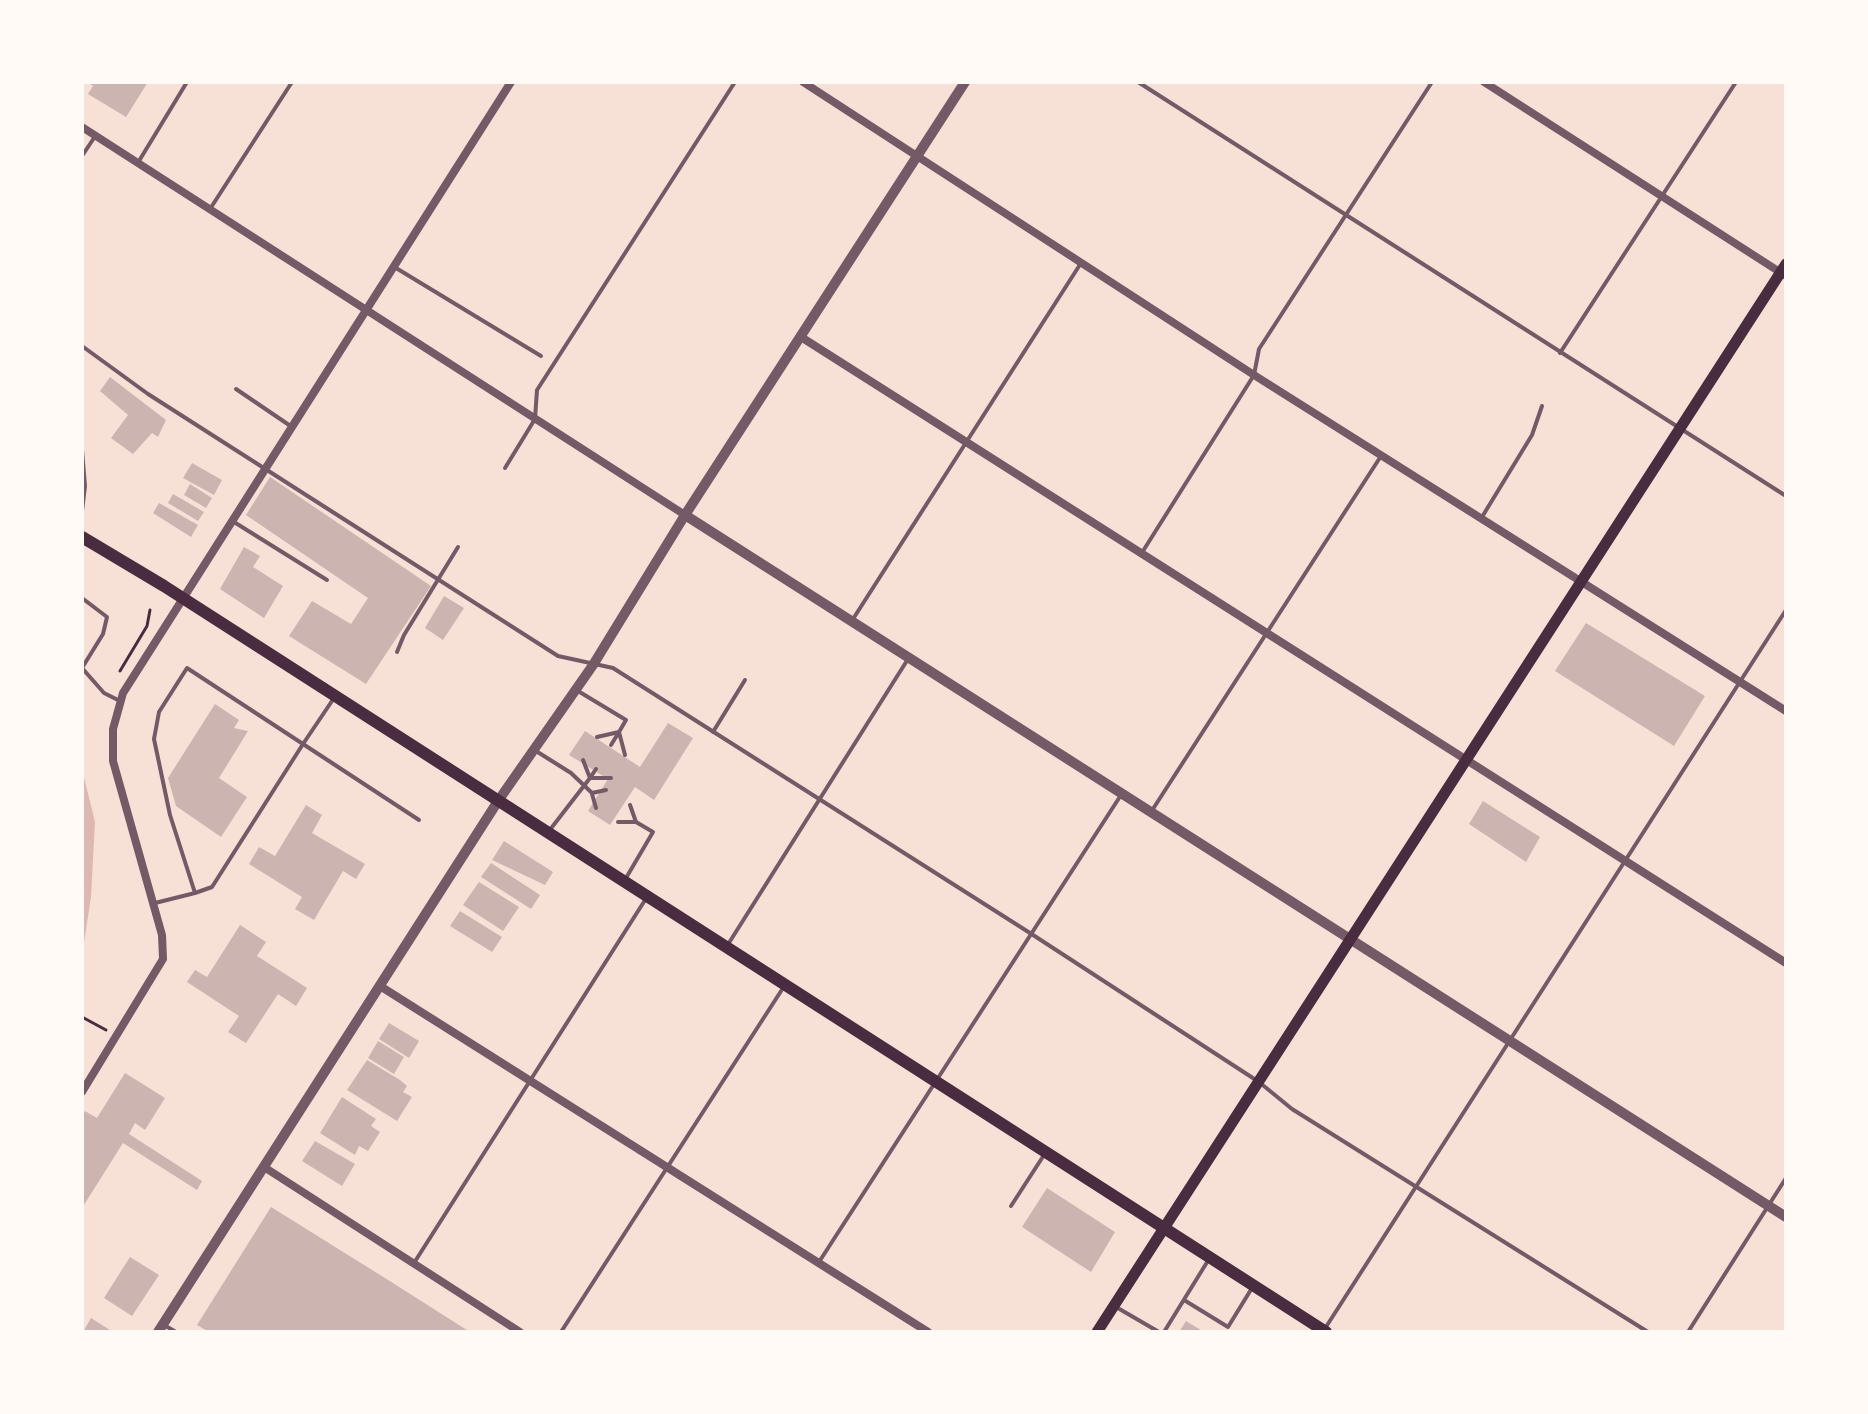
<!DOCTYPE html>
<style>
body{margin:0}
#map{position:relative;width:1868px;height:1414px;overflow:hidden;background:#f7e1d7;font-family:Quicksand,sans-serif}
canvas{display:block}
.frame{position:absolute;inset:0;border:84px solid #fffaf5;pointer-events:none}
</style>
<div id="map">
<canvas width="1868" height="1414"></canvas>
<div class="frame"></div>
</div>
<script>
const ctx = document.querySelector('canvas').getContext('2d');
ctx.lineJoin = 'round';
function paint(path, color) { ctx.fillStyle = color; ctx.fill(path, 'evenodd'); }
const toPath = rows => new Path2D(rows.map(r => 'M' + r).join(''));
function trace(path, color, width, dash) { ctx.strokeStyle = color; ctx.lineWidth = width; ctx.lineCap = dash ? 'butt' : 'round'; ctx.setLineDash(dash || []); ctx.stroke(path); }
paint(toPath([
 [82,769,95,822,91,897,82,956]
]), '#dcb8b0');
paint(toPath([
 [87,82,148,82,126,117,88,94,93,86],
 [110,377,166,420,158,437,152,433,133,454,111,438,128,415,100,391],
 [192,463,222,480,214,495,183,478],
 [270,477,431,586,366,684,289,636,312,601,351,624,368,598,246,515],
 [190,484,212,498,206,508,184,495],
 [173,494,204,512,198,521,168,503],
 [159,503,198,525,191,537,153,513],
 [244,547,260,556,253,567,283,586,264,618,220,589],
 [444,596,464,608,443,640,425,628],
 [1586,623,1705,696,1674,746,1555,671],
 [215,704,239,720,234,728,248,731,219,778,247,797,221,837,176,806,168,778],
 [668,723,693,738,654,800,635,787,610,825,588,811,608,779,569,755,585,731,640,767],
 [1483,801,1540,837,1526,862,1469,824],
 [306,805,322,815,312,833,365,864,356,879,343,871,314,920,295,909,302,897,249,864,259,847,275,856],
 [504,841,553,872,545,885,492,860],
 [491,863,540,895,531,909,481,877],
 [479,882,519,907,503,931,463,905],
 [460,911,502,937,492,952,450,926],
 [240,925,266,942,257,956,307,988,296,1006,278,994,246,1043,228,1032,239,1016,187,982,195,970,207,977],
 [389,1023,419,1041,409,1058,379,1039],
 [378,1041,404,1057,394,1074,368,1058],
 [367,1060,400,1080,407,1086,403,1092,412,1097,397,1121,347,1090],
 [125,1073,165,1098,145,1130,135,1123,129,1134,202,1181,197,1190,123,1143,82,1208,82,1116,85,1111,97,1118],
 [342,1097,376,1119,371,1126,380,1132,368,1151,359,1146,355,1155,320,1133],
 [315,1141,355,1164,342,1186,302,1161],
 [1047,1188,1115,1232,1091,1272,1022,1227],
 [271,1207,385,1278,470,1332,209,1332,197,1325],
 [130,1257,159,1275,132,1316,104,1298],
 [91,1318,113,1332,83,1332],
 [1186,1321,1204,1332,1179,1332]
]), '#ccb4b1');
trace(toPath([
 [120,671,147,626,150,610],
 [82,1017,106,1030]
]), '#4a2c40', 3);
trace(toPath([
 [1138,82,1786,496],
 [82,156,96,135],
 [139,161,187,82],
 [210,209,292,82],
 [396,268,541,356],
 [82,346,148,394,558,656,613,668,1030,933,1259,1082,1292,1109,1648,1332],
 [1560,353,1736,82],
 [236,389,292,427],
 [82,450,85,486,82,511],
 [505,468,535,419,537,390,735,82],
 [1482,517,1532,435,1542,406],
 [234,522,327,580],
 [1143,551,1254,375,1259,349,1432,82],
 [82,598,107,617,103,634,82,668,104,693,120,701],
 [853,619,1081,263],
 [397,652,404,635,458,547],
 [578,691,626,720,619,732,625,755],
 [334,698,303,744,419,820],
 [713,732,745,680],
 [597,737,619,732,611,745],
 [536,751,571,773,592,793,606,790],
 [596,769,590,778,611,778],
 [592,794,596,808],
 [1151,812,1381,456],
 [618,822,636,822,630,805],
 [549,831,590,778,583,760],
 [626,878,653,832,636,822],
 [155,903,195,893,212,887,303,744,187,668,159,712,154,739,170,815,195,893],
 [727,946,908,659],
 [1011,1206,1044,1155],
 [819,1262,1121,795],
 [414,1263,647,897],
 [1184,1300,1228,1327,1252,1288],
 [1116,1307,1159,1332],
 [164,1325,176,1332],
 [1324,1330,1786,610],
 [561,1332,783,988],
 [1164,1332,1209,1259],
 [1688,1332,1786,1178]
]), '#755966', 4);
trace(toPath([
 [803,82,1254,375,1786,711],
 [1484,82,1786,276],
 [82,127,685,515],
 [801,337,1786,963],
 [380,986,928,1332],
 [82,1092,163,959,162,935,113,761,113,729,123,693,511,82],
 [264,1167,520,1332]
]), '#755966', 8);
trace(toPath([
 [685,515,1786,1217],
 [158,1332,498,801,593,665,685,515,965,82]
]), '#755966', 10);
trace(toPath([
 [1097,1332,1786,264]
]), '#4a2c40', 11);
trace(toPath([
 [82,537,164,586,1326,1332]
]), '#4a2c40', 12);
</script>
